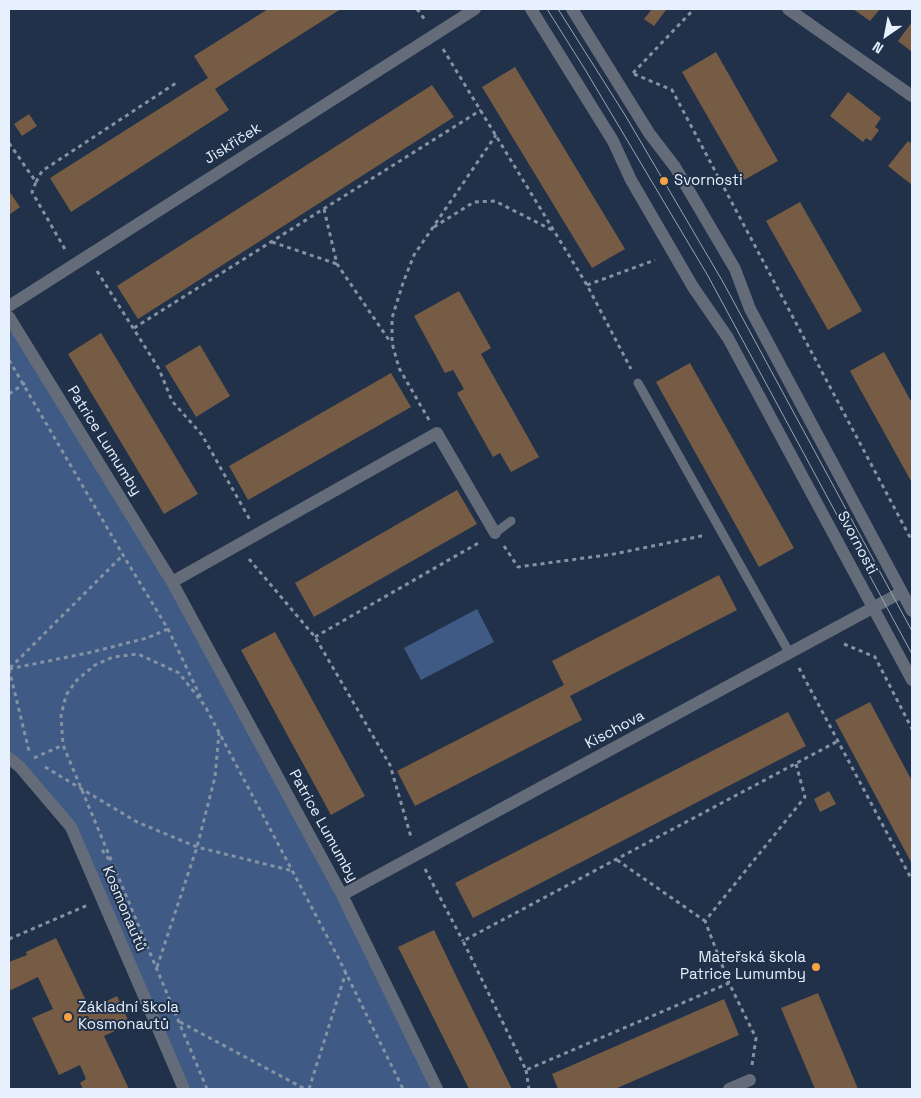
<!DOCTYPE html>
<meta charset="utf-8">
<style>
body{margin:0}
#map{position:relative;width:921px;height:1098px;overflow:hidden;background:#203149;font-family:"Space Grotesk",sans-serif}
canvas{display:block}
.frame{position:absolute;inset:0;border:10px solid #e7f0fd;pointer-events:none}
.north{position:absolute;left:861px;top:10px;width:50px;height:50px;-webkit-text-stroke:4px #203149;paint-order:stroke;rotate:213deg;font-size:14px;font-weight:700;line-height:20px;text-align:center;color:#e7f0fd}
.north::after{content:'';display:block;margin:auto;width:18px;height:22px;background:#e7f0fd;clip-path:polygon(50% 0,100% 100%,50% 72%,0 100%)}
</style>
<div id="map">
<canvas width="921" height="1098"></canvas>
<div class="frame"></div>
<div class="north">N</div>
</div>
<script>
const ctx = document.querySelector('canvas').getContext('2d');
ctx.lineJoin = 'round';
function paint(path, color) { ctx.fillStyle = color; ctx.fill(path, 'evenodd'); }
const toPath = rows => new Path2D(rows.map(r => 'M' + r).join(''));
function trace(path, color, width, dash) { ctx.strokeStyle = color; ctx.lineWidth = width; ctx.lineCap = dash ? 'butt' : 'round'; ctx.setLineDash(dash || []); ctx.stroke(path); }
function write(font, color, halo, rows, align = 'center') {
  ctx.font = font + ' "Space Grotesk",sans-serif'; ctx.lineWidth = 4; ctx.setLineDash([]); ctx.textBaseline = 'middle'; ctx.strokeStyle = halo; ctx.fillStyle = color; for (const [text, x, y, turn = 0] of rows) {
    ctx.save(); ctx.translate(x, y); ctx.rotate((+turn || 0) * Math.PI / 180); ctx.textAlign = isNaN(turn) ? turn : align; if (halo) ctx.strokeText(text, 0, 0); ctx.fillText(text, 0, 0); ctx.restore();
  }
}
paint(toPath([
 [9,317,170,578,437,1089,184,1089,71,827,9,758],
 [477,609,494,642,421,680,404,648]
]), '#3e5a85');
paint(toPath([
 [268,9,341,9,215,89,229,110,71,212,50,178,208,78,194,56],
 [652,9,666,10,654,26,644,19],
 [853,9,880,9,870,21],
 [912,22,912,52,898,41],
 [716,52,778,161,744,180,682,72],
 [515,67,625,249,592,268,482,87],
 [432,85,454,117,138,319,117,286],
 [848,92,881,118,875,127,879,130,871,141,866,138,863,142,830,116],
 [29,114,37,126,22,136,14,124],
 [908,141,912,144,912,185,888,166],
 [9,191,20,207,9,215],
 [800,202,862,311,828,330,766,221],
 [459,291,491,348,481,354,539,457,511,472,500,453,493,457,457,393,464,389,453,370,445,373,414,316],
 [101,333,198,494,164,514,68,354],
 [200,345,230,396,196,417,165,366],
 [884,352,912,403,912,480,911,481,850,371],
 [690,363,794,548,759,567,656,382],
 [391,373,411,407,248,500,229,466],
 [457,490,477,524,314,617,295,583],
 [719,575,737,610,570,696,582,720,415,806,397,771,564,685,552,661],
 [275,632,365,796,331,815,241,650],
 [870,702,912,781,912,864,835,720],
 [788,712,806,746,473,918,455,883],
 [829,791,836,804,820,812,814,799],
 [434,930,461,986,512,1089,469,1089,398,947],
 [56,938,90,1009,117,996,130,1024,104,1036,129,1089,83,1089,80,1083,86,1079,80,1065,59,1075,32,1018,53,1009,38,977,9,991,9,962,27,955,26,952],
 [818,993,858,1089,815,1089,781,1008],
 [724,999,739,1035,615,1089,558,1089,552,1074]
]), '#765c44');
trace(toPath([
 [417,9,425,20],
 [443,49,587,285,631,369],
 [633,73,694,9],
 [634,74,672,90,912,541],
 [9,143,36,182,32,192,66,251],
 [36,182,42,171,176,83],
 [324,209,337,264,391,343],
 [434,227,474,202,495,201,554,231],
 [272,242,337,264],
 [97,271,159,369,172,401,202,435,250,520],
 [587,285,655,260],
 [134,328,481,110],
 [9,360,123,555,168,629,202,700],
 [9,394,25,383],
 [429,420,399,368,392,343,392,318,403,283,414,255,496,135],
 [504,546,518,567,614,554,706,535],
 [249,559,315,637,390,765,411,837],
 [315,637,480,542],
 [844,644,875,657,912,729],
 [10,668,123,555],
 [799,668,912,880],
 [9,669,29,751],
 [9,669,92,652,147,638,168,629],
 [34,758,63,745],
 [45,767,137,822,197,847,293,871],
 [102,850,110,861],
 [617,860,705,921],
 [425,869,463,941],
 [9,939,88,905],
 [157,967,197,847,215,777,219,733],
 [729,983,705,921,805,797,796,764],
 [180,1022,305,1089],
 [752,1065,756,1038,729,983,526,1070,463,941,838,741],
 [526,1070,529,1089],
 [207,1089,63,745,61,716,66,695,77,680,95,665,113,657,138,654,179,673,205,706,339,959,403,1089],
 [309,1089,346,972]
]), '#8592a4', 3, [4, 4]);
trace(toPath([
 [638,383,790,654],
 [495,533,511,521]
]), '#646c79', 9);
trace(toPath([
 [531,9,613,141,631,180,693,287,728,338,912,680],
 [572,9,649,133,675,167,735,269,750,309,912,611],
 [788,9,912,96],
 [9,306,475,9],
 [9,317,172,582,342,895,437,1089],
 [172,582,437,433,495,533],
 [9,758,20,767,71,827,184,1089],
 [342,895,902,592],
 [729,1089,750,1080]
]), '#646c79', 12);
trace(toPath([
 [547,9,586,71,708,276,912,654],
 [558,9,625,115,723,282,912,631]
]), '#9aa6b7', 1);
for (const [x, y, r, color] of [
 [664,181,5,"#f6a247"],
 [816,967,5,"#f6a247"],
 [68,1017,5,"#f6a247"]
]) { const dot = new Path2D(); dot.arc(x, y, r, 0, 2 * Math.PI); ctx.fillStyle = color; ctx.fill(dot); trace(dot, '#203149', 2); }
write('15px', '#e7f0fd', '#203149', [
 ["Jiskřiček",233,144,-32],
 ["Patrice Lumumby",104,441,58],
 ["Svornosti",857,543,62],
 ["Kischova",615,730,-28],
 ["Patrice Lumumby",323,826,61],
 ["Kosmonautů",124,909,67]
]);
write('15px', '#e7f0fd', '#203149', [
 ["Svornosti",674,181],
 ["Mateřská škola",806,958,"right"],
 ["Patrice Lumumby",806,975,"right"],
 ["Základní škola",78,1008],
 ["Kosmonautů",78,1025]
], 'left');
</script>
